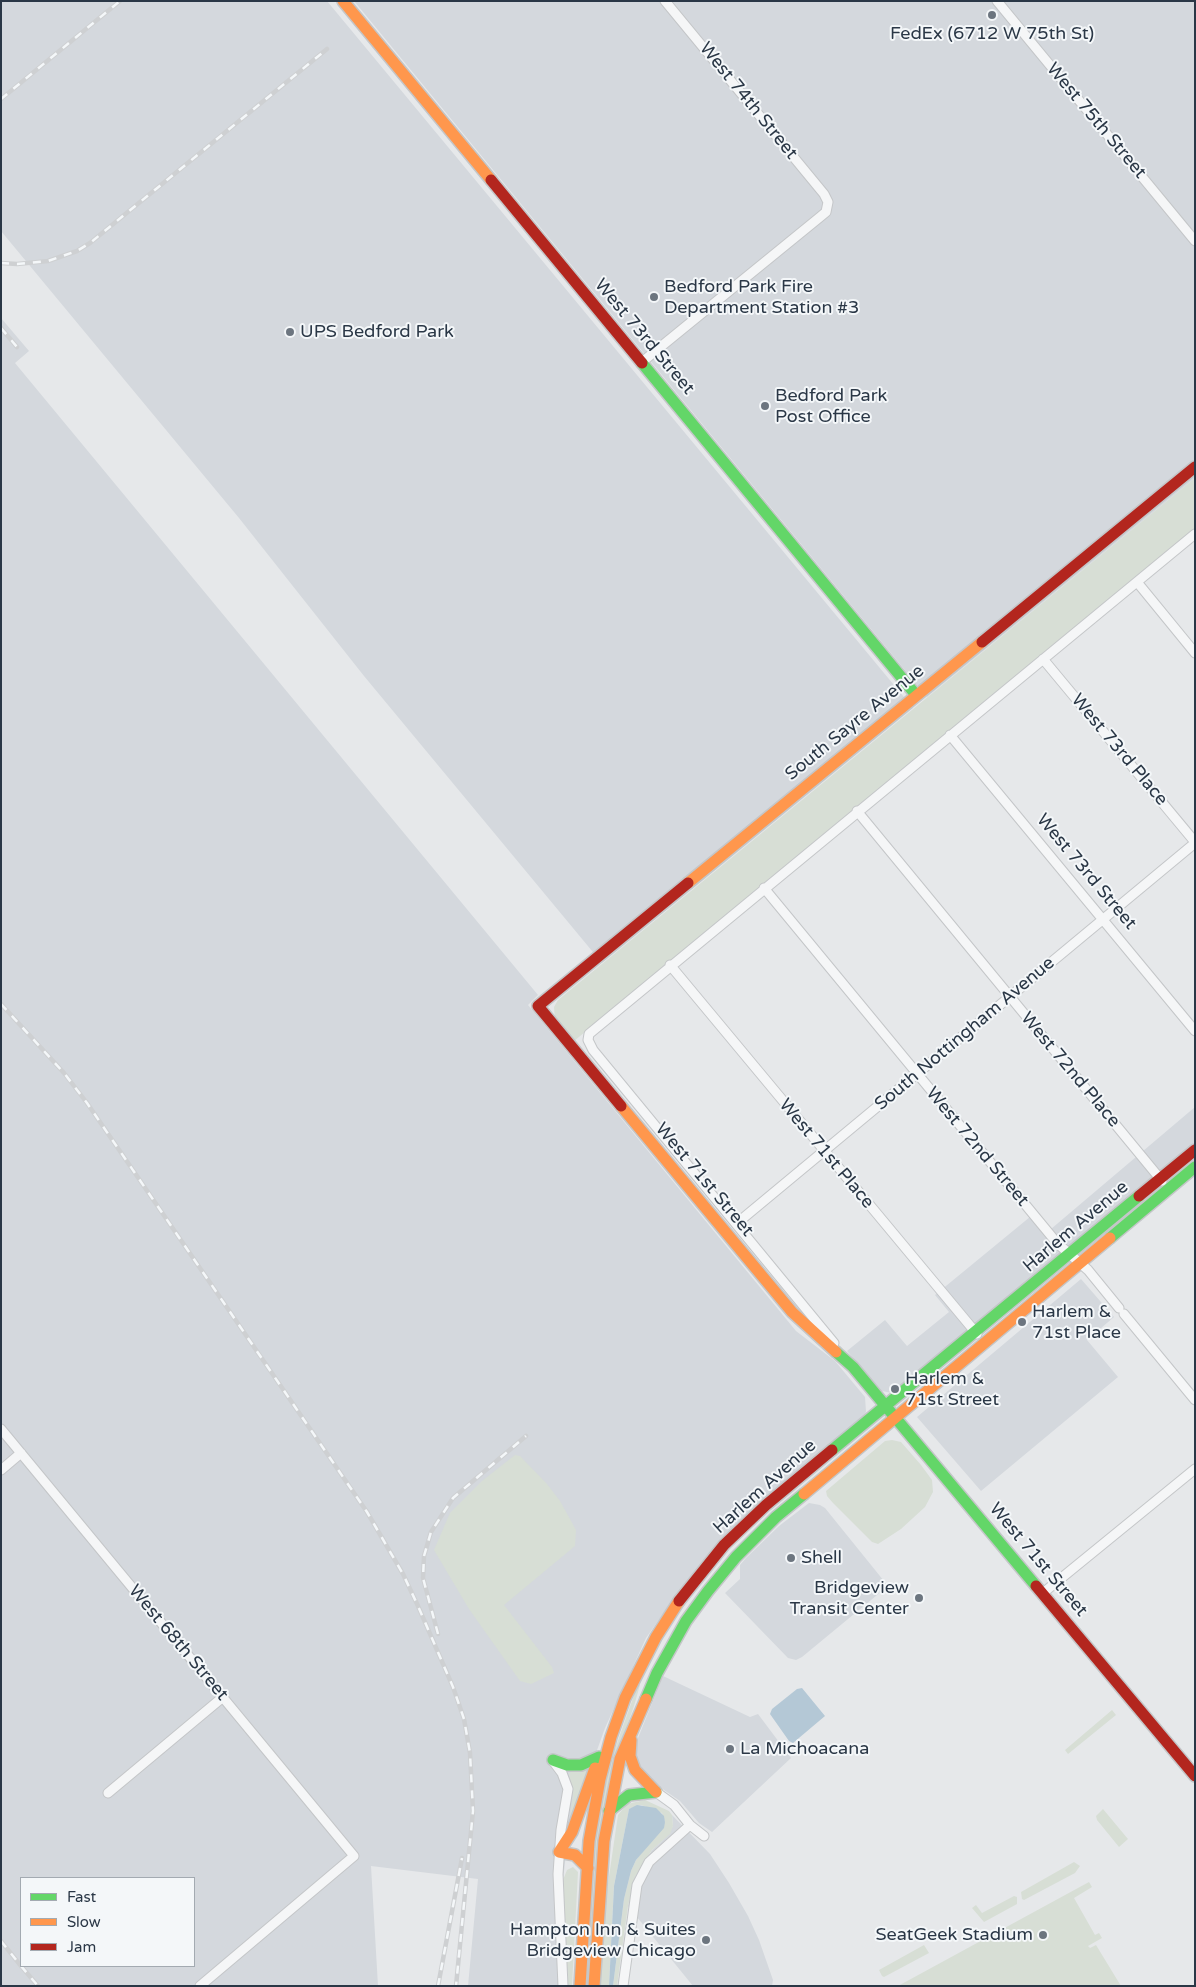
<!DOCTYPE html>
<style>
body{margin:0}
#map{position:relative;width:1196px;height:1987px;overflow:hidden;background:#e6e8ea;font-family:"Varela Round",sans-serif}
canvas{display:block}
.frame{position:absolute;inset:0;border:2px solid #2a3746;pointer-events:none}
.legend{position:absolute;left:20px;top:1877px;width:175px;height:90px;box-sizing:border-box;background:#f4f7f9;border:1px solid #a3aab1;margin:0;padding:6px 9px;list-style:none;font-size:15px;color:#2a3746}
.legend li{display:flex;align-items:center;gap:10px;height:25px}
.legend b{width:25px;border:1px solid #a3aab1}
</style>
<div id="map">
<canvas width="1196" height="1987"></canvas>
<div class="frame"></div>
<ul class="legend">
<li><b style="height:6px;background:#63d668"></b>Fast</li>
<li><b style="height:6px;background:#ff974d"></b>Slow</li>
<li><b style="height:6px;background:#b3261e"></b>Jam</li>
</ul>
</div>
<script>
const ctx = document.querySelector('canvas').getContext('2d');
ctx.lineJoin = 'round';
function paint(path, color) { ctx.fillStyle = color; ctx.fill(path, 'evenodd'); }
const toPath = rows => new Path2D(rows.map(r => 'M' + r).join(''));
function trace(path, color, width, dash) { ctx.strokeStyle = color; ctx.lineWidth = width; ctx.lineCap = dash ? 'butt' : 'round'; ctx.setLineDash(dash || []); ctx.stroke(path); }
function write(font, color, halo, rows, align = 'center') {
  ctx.font = font + ' "Varela Round",sans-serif'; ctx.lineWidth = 4; ctx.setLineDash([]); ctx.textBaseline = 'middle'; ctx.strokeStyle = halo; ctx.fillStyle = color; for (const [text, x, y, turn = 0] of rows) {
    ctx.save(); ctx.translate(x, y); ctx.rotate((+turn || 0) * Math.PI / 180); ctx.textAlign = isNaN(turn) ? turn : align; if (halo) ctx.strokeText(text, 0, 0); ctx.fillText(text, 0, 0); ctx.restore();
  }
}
paint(toPath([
 [1,1,327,1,913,708,602,963,364,676,239,518,1,231],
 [354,1,1195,1,1195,478,927,697],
 [1,318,29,351,15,363,538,995,528,1005,796,1331,835,1361,865,1397,866,1412,861,1419,682,1587,646,1638,605,1728,569,1828,563,1880,568,1986,468,1986,478,1879,371,1866,378,1986,1,1986],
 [21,1878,194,1878,194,1966,21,1966],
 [1195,1107,1195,1143,892,1393,882,1391,847,1351,885,1320,907,1346,949,1312,935,1295,1036,1212,1051,1229],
 [1081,1279,1114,1317,1087,1340,1118,1377,981,1491,917,1417],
 [809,1503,820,1505,825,1508,888,1586,802,1657,796,1660,788,1658,725,1593,740,1579,740,1565,746,1558,779,1526],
 [663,1676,750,1717,758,1714,791,1758,712,1832,699,1823,680,1801,651,1781,640,1770,635,1752,636,1743],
 [672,1815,710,1854,729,1883,748,1916,759,1940,773,1980,772,1986,693,1986,628,1906,635,1878,652,1850,662,1841,673,1826]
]), '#d4d8dd');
paint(toPath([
 [1195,478,1195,531,574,1041,555,1020,554,1007,558,1000],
 [892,1440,901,1442,921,1465,932,1480,933,1492,925,1507,901,1529,878,1544,872,1542,833,1503,827,1496,826,1491,885,1441],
 [515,1455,520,1456,547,1484,560,1501,576,1530,575,1546,504,1605,552,1667,554,1673,531,1684,520,1681,469,1609,434,1550,450,1513,482,1481],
 [638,1684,640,1685,634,1706,618,1752,589,1986,584,1986,595,1836,610,1763],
 [1112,1710,1116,1715,1068,1754,1065,1750],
 [585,1771,587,1774,573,1818,570,1817,573,1796,569,1774,571,1772],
 [645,1800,669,1811,672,1815,673,1826,670,1834,652,1850,635,1877,628,1906,617,1986,613,1986,624,1899,631,1871,636,1860,665,1822,662,1813,641,1805,629,1809,614,1886,609,1986,599,1986,607,1890,618,1815,627,1804],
 [1103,1809,1128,1839,1119,1847,1097,1820,1096,1816],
 [1074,1862,1080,1866,1075,1873,1024,1900,1022,1899,1021,1892],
 [573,1867,578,1872,572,1986,568,1986,563,1880,567,1870],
 [1089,1882,1092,1887,1074,1898,1095,1935,1099,1933,1102,1938,1088,1946,1090,1948,1096,1945,1121,1986,898,1986],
 [1014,1896,1017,1897,1017,1904,984,1922,972,1908,976,1905,982,1913],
 [924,1945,929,1953,884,1977,882,1976,879,1970]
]), '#d7ded5');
paint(toPath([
 [802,1688,825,1716,793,1743,789,1741,770,1714,772,1709,797,1689],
 [637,1805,656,1808,664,1816,665,1822,664,1828,636,1860,631,1871,624,1899,613,1986,609,1986,614,1886,629,1809]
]), '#b4c8d6');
const street = toPath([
 [997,1,1195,241],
 [642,362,820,217,826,212,828,202,824,194,665,1],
 [1137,582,1195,653],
 [1043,659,1195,842],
 [950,735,1195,1031],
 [857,811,1162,1181],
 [764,888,1057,1243,1088,1270,1119,1308],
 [670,965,977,1334],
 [736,1224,1195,843],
 [1124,1314,1195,1400],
 [834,1343,593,1050,588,1040,589,1034,1195,534],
 [1,1429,354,1856,200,1986],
 [1,1470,21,1453],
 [1043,1593,1195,1469],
 [553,1761,562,1773,568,1789,561,1830,558,1874,563,1986],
 [656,1792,674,1805,690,1825,704,1836],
 [108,1793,223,1697],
 [623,1986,637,1885,649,1862,690,1825]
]);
const fast = toPath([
 [642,363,916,695],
 [1110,1238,1195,1167],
 [836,1352,853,1367,1036,1586],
 [832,1450,1139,1196],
 [646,1699,657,1673,686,1621,708,1591,736,1557,776,1517,804,1494],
 [553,1760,567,1765,581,1765,599,1757],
 [609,1811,629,1795,656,1792]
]);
const slow = toPath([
 [343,1,491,180],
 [688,883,982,642],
 [621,1106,792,1312,836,1352],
 [804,1494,1110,1238],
 [631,1740,630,1756,635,1770,656,1792],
 [588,1868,575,1855,559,1852,572,1832,595,1768],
 [580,1986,589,1841,600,1779,611,1737,625,1698,656,1637,679,1601],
 [594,1986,604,1841,620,1759,646,1699]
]);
const jam = toPath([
 [491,180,642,363],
 [982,642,1195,467],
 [621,1106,538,1006,688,883],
 [1139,1196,1195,1150],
 [1036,1586,1195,1776],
 [679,1601,724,1545,766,1505,832,1450]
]);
trace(street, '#c4c6c8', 11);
trace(fast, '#c4c6c8', 14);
trace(slow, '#c4c6c8', 14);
trace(jam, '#c4c6c8', 14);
trace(street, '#f5f6f7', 9);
trace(fast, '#63d668', 11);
trace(slow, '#ff974d', 11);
trace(jam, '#b3261e', 11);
const rail = toPath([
 [1,99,120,1],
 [1,263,17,264,48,261,77,251,90,243,327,49],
 [1,328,17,347],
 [1,1004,64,1073,87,1103,367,1512,403,1574,418,1606,453,1687,464,1719,470,1753,473,1811,456,1986],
 [438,1634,423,1578,424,1556,431,1532,453,1498,526,1436],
 [1,1941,21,1966],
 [21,1966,38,1986],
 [438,1986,462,1858]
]);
trace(rail, '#ced0d2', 4.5);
trace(rail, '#f4f7f9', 2.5, [8]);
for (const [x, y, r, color] of [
 [992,15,5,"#6c757f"],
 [654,297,5,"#6c757f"],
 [290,332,5,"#6c757f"],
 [765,406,5,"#6c757f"],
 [1022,1322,5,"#6c757f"],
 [895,1389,5,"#6c757f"],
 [791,1558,5,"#6c757f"],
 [919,1598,5,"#6c757f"],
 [730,1749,5,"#6c757f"],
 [1043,1935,5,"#6c757f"],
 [706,1940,5,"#6c757f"]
]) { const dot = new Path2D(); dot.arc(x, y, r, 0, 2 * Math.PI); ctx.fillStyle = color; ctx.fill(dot); trace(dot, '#f4f7f9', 2); }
write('18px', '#2a3746', '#f4f7f9', [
 ["FedEx (6712 W 75th St)",992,34,"center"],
 ["Bedford Park Fire",664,287],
 ["Department Station #3",664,308],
 ["UPS Bedford Park",300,332],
 ["Bedford Park",775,396],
 ["Post Office",775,417],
 ["Harlem &",1032,1312],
 ["71st Place",1032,1333],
 ["Harlem &",905,1379],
 ["71st Street",905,1400],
 ["Shell",801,1558],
 ["Bridgeview",909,1588,"right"],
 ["Transit Center",909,1609,"right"],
 ["La Michoacana",740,1749],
 ["Hampton Inn & Suites",696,1930,"right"],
 ["Bridgeview Chicago",696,1951,"right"],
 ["SeatGeek Stadium",1033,1935,"right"]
], 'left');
write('18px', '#2a3746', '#f4f7f9', [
 ["West 74th Street",748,101,51],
 ["West 75th Street",1096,121,50],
 ["West 73rd Street",644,337,50],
 ["South Sayre Avenue",855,723,-39],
 ["West 73rd Place",1119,750,50],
 ["West 73rd Street",1086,872,50],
 ["South Nottingham Avenue",965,1034,-40],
 ["West 72nd Place",1070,1070,50],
 ["West 72nd Street",977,1147,50],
 ["West 71st Place",826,1154,50],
 ["West 71st Street",704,1180,50],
 ["Harlem Avenue",1076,1227,-40],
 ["Harlem Avenue",765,1487,-42],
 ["West 71st Street",1038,1560,50],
 ["West 68th Street",178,1643,50]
]);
</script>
